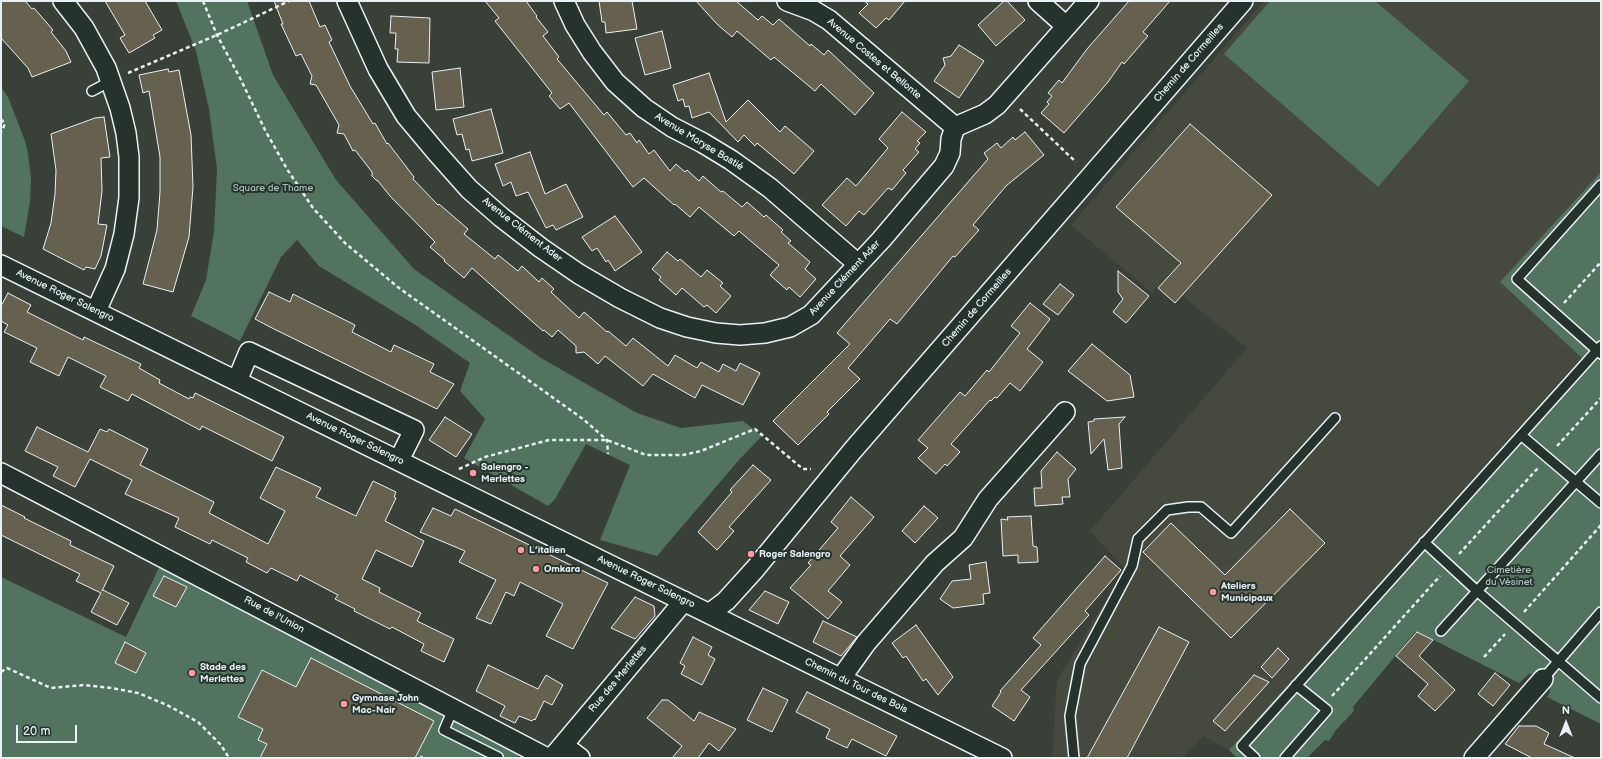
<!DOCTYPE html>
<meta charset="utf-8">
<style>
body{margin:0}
#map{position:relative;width:1602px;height:759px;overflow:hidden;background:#394037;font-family:"Balsamiq Sans",sans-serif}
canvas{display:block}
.frame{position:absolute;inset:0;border:2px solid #e8f1f8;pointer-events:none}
.north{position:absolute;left:1546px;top:703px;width:40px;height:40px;-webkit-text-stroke:3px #26332d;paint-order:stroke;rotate:0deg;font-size:11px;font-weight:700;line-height:16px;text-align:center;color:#e8f1f8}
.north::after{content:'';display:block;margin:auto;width:14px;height:18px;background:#e8f1f8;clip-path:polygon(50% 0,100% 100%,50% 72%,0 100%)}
.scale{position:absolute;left:16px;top:725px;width:61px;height:18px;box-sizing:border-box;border:2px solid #e8f1f8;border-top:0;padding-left:5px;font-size:12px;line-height:14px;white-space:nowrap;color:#e8f1f8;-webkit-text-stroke:3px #26332d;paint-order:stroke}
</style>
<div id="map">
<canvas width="1602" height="759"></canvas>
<div class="frame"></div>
<div class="north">N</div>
<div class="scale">20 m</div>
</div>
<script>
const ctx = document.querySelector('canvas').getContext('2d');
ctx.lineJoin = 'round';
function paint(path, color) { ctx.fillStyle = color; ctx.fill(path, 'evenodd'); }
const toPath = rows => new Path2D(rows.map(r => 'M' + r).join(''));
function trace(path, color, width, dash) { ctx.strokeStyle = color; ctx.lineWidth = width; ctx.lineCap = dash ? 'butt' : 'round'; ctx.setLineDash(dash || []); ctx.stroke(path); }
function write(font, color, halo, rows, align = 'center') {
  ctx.font = font + ' "Balsamiq Sans",sans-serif'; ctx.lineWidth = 4; ctx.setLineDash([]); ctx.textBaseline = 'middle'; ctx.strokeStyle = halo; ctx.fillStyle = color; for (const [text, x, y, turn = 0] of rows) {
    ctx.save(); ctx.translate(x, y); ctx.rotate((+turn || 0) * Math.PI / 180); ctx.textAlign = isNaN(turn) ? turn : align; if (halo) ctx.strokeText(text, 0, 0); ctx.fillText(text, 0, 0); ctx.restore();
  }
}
paint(toPath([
 [1264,1,1601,1,1601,172,1500,282,1582,357,1229,750,1203,736,1182,758,1052,758,1057,680,1125,569,1090,531,1247,348,1192,304,1165,279,1151,292,1071,225]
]), '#464a3e');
paint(toPath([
 [176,1,247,1,273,75,336,180,414,269,541,358,637,413,681,428,743,421,762,436,738,461,657,556,600,540,630,465,586,444,555,499,548,506,464,458,485,419,460,391,470,363,414,324,319,266,297,240,281,257,240,341,191,316,206,280,214,231,217,169,209,109,196,51],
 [1270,1,1375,1,1469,81,1378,187,1224,54],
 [1,87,8,97,25,141,28,153,31,179,30,202,24,237,1,226],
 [1601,172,1601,724,1547,697,1550,692,1549,684,1537,674,1529,674,1519,683,1416,631,1353,707,1354,711,1336,730,1329,741,1325,740,1307,758,1237,758,1229,750,1582,358,1500,282],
 [164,557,520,753,516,758,1,758,1,577,126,637]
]), '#52735d');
const building = toPath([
 [1,1,25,1,32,9,34,8,53,30,51,32,66,51,71,62,32,77,28,68,1,38,1,1],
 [105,1,145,1,162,30,153,35,155,38,129,53,120,38,125,35,105,1],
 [274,1,309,1,320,27,325,25,332,40,329,42,350,86,373,124,375,123,387,144,388,143,414,177,413,179,438,205,439,204,468,229,464,234,495,259,498,255,518,271,522,266,539,282,542,278,554,289,551,292,579,318,584,312,607,332,608,331,626,346,633,338,668,366,675,355,697,368,701,362,719,372,723,364,736,371,740,363,760,373,743,405,702,385,695,398,653,374,643,386,605,356,598,364,584,352,576,353,576,346,558,330,552,337,544,330,543,331,472,268,464,278,444,261,445,260,430,247,435,242,390,196,378,181,376,180,372,176,372,172,355,150,353,151,344,134,337,133,339,125,316,85,310,84,312,76,301,54,296,56,281,24,283,24,274,1],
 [485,1,526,1,537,16,536,17,548,32,543,36,559,57,557,59,604,115,607,112,626,135,630,133,637,143,639,140,649,154,654,150,670,171,676,164,685,172,687,170,699,181,703,176,721,192,723,191,742,207,747,202,764,217,766,215,783,230,781,232,791,241,788,243,810,262,805,269,816,279,800,297,789,287,787,290,770,275,779,265,739,231,734,236,699,207,690,217,675,204,674,205,644,178,633,187,569,103,560,109,549,96,552,93,495,21,499,18,485,1],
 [599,1,632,1,637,29,606,33,605,22,602,22,599,1],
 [696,1,736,1,758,20,762,16,773,25,779,19,810,46,811,44,824,55,828,50,874,93,855,115,821,84,815,91,774,57,771,60,737,31,732,37,717,24,696,1],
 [864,1,905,1,889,20,886,18,876,28,859,13,868,4,864,1],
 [1004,1,1007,1,1025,20,996,46,978,25,1004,1],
 [1129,1,1170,1,1143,32,1148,36,1124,64,1122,62,1108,82,1064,133,1041,113,1049,104,1047,102,1052,96,1048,93,1059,80,1062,83,1087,49,1129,1],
 [391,16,430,18,429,63,397,62,398,49,395,49,396,33,390,33,391,16],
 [662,31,671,68,645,75,635,38,662,31],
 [959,45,984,61,959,98,934,81,945,65,943,58,951,56,959,45],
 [460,68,464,107,436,110,432,72,460,68],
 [168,69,169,72,179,70,191,135,193,187,189,237,173,292,143,284,157,230,160,192,160,157,149,91,143,93,139,75,168,69],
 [709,73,726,122,748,100,780,132,785,126,814,151,794,174,757,143,755,146,744,135,738,142,709,112,692,118,689,106,685,107,683,99,678,101,673,85,709,73],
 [491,109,503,153,472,161,469,149,466,150,462,134,457,135,453,119,491,109],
 [902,112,926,132,917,141,920,143,915,149,919,152,903,170,906,173,892,190,888,188,864,215,859,211,846,226,822,205,847,178,856,186,888,148,879,139,902,112],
 [104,117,110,157,101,158,102,191,98,224,107,225,101,256,95,269,86,267,84,270,43,249,51,223,55,194,56,170,51,134,95,118,104,117],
 [1190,124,1272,195,1175,303,1158,288,1181,263,1116,207,1190,124],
 [1025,132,1044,155,1006,186,973,225,979,230,955,257,953,256,897,324,890,319,848,368,860,379,827,412,829,414,798,445,773,421,850,344,837,333,988,159,984,153,997,143,1001,148,1013,137,1015,140,1025,132],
 [530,152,545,194,566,184,583,217,556,230,553,225,546,228,528,192,516,196,511,182,503,186,495,164,530,152],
 [615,216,642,252,615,271,608,260,606,262,597,248,592,251,582,237,615,216],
 [667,252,678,261,680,259,701,277,707,270,723,283,720,286,731,296,716,313,707,305,704,307,682,288,676,295,659,280,661,277,652,269,667,252],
 [1118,271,1149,296,1126,323,1113,312,1123,299,1118,292,1118,271],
 [1060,284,1074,295,1058,315,1043,304,1060,284],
 [269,292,290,302,293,294,355,325,352,332,391,352,394,345,413,354,434,364,430,372,454,384,437,409,274,329,255,319,269,292],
 [8,293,31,305,27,312,83,340,84,337,141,364,139,368,160,380,159,383,189,399,190,397,193,398,195,393,284,437,272,461,202,426,200,430,132,394,128,401,100,387,106,376,68,357,59,376,30,362,37,348,4,332,8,325,1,321,1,306,8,293],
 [1030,303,1050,319,1027,349,1043,362,1020,391,1010,383,997,398,995,397,991,401,990,400,951,444,960,452,947,466,945,464,936,474,918,458,928,448,918,440,960,392,965,396,987,370,989,372,1020,333,1011,326,1030,303],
 [1092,344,1130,375,1134,397,1107,401,1068,371,1092,344],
 [445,417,472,434,456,457,429,440,445,417],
 [1125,417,1119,424,1122,468,1108,470,1104,439,1091,454,1088,422,1094,421,1094,419,1125,417],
 [37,427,88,452,100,429,107,432,109,429,148,449,140,465,214,502,209,513,268,544,285,511,260,498,276,467,321,488,316,497,356,516,373,481,396,492,394,497,396,498,385,521,424,541,412,567,376,550,362,579,380,588,379,592,421,613,417,621,454,639,444,662,421,651,424,644,392,627,390,629,354,611,355,609,335,599,338,595,300,575,297,581,271,568,267,573,246,562,248,558,212,540,210,544,175,527,179,518,125,494,132,480,90,459,75,487,53,476,58,467,25,451,37,427],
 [1057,452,1076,469,1068,479,1070,497,1062,497,1063,504,1035,506,1034,488,1042,488,1041,471,1057,452],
 [753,465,771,480,729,527,734,531,717,550,698,532,732,492,730,490,753,465],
 [851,497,874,517,840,556,850,565,828,591,842,602,828,619,790,588,811,565,808,563,838,528,831,522,851,497],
 [1,505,25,517,24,518,71,541,70,545,114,566,102,591,103,590,129,603,117,625,91,612,101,593,76,581,80,574,1,535,1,505],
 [924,506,938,518,915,543,902,531,924,506],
 [433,508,451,516,455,509,608,583,573,649,546,636,563,604,520,582,514,596,506,592,491,624,476,618,496,580,459,562,465,551,420,532,433,508],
 [1290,509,1325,543,1231,638,1143,552,1171,523,1225,575,1290,509],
 [1031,516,1033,546,1037,547,1038,562,1018,563,1018,555,1003,556,1001,519,1008,520,1007,517,1031,516],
 [1105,556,1121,570,1085,611,1089,615,1021,690,1030,697,1014,721,992,706,1001,692,1000,691,1041,645,1033,638,1105,556],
 [986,562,990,593,983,594,984,604,953,608,940,599,952,581,971,579,969,565,986,562],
 [164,576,187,587,176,607,153,596,164,576],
 [765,591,789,602,778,624,749,610,765,591],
 [635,597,654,606,655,616,635,639,611,628,635,597],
 [823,621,857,637,841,656,813,642,823,621],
 [916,625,953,677,938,695,926,679,923,681,906,656,903,658,892,643,916,625],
 [1159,627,1189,642,1127,758,1087,758,1159,627],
 [1417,632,1433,640,1419,656,1455,690,1435,711,1418,696,1428,684,1396,656,1417,632],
 [693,637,712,647,708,655,715,659,702,685,681,674,685,666,680,663,693,637],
 [125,642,146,653,136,673,115,663,125,642],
 [1278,648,1289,659,1272,678,1261,667,1278,648],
 [311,658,434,721,415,758,260,758,267,744,258,740,263,729,238,717,262,670,296,687,311,658],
 [488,665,538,689,546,675,563,685,552,705,544,701,535,720,534,719,532,721,519,716,515,723,500,716,505,706,476,691,488,665],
 [1495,673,1510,685,1493,706,1478,694,1495,673],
 [1254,675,1269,682,1225,731,1213,721,1254,675],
 [763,688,788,700,772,732,747,720,763,688],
 [807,692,897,736,886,756,852,739,847,748,826,738,830,729,796,712,807,692],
 [662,700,668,700,694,721,699,712,736,729,719,751,709,743,698,758,672,758,682,746,647,718,662,700],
 [1519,726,1536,726,1549,733,1544,744,1575,758,1532,758,1505,744,1519,726]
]);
paint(building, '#66604f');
trace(building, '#e8f1f8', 1);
const service = toPath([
 [92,91,111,81],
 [1601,185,1517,279,1601,354],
 [1521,435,1601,503],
 [1424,542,1477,591,1601,698],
 [1441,631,1601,454],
 [1543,679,1601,612],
 [453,709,444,730,498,757],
 [1074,758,1070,716,1080,664,1132,566,1138,539,1167,510,1188,507,1201,507,1231,533,1335,418],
 [1255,758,1242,746,1601,346],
 [1285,758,1327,710,1296,685]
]);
const minor = toPath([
 [63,1,84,28,106,68,120,108,126,133,129,157,129,198,124,234,115,269,96,311],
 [347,1,378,69,406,116,437,153,469,189,501,217,541,248,579,274,620,298,660,318,687,327,716,333,740,335,765,333,790,327,811,315,881,240,944,166,950,153,951,139,955,127,985,114,997,105,1089,1],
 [564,1,575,25,592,52,615,82,644,108,672,127,703,143,731,160,770,188,858,264],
 [787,1,814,11,829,20,955,127],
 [1038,1,1066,26],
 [1,265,1002,758],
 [237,381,249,352,414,430,399,460],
 [1,473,547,758],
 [710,613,726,601,755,569,853,450,1243,1],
 [841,678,866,643,935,563,963,538,988,499,1065,412],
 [563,745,580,758],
 [552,758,684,601],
 [1474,758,1543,679]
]);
trace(service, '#e8f1f8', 12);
trace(minor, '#e8f1f8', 22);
trace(toPath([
 [203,1,217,35,241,80,265,130,287,169,313,208,345,243,399,288,583,419,607,440,608,454],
 [128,73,217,35,289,1],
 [1020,109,1076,162],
 [1,119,5,124,1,132],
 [1564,303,1601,262],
 [1557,446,1601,398],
 [459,469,485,457,549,440,607,440,646,455,683,455,701,451,755,429,803,469,811,469],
 [1459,554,1538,468],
 [1524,612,1601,525],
 [1484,657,1505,634],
 [1,672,7,668,51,688,84,685,111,688,138,693,167,705,198,722,221,745,229,758],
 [1332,696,1440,576],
 [421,758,422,756]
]), '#e8f1f8', 2.5, [4, 3]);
trace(service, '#26332d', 9);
trace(minor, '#26332d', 19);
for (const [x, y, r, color] of [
 [473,473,4,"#ff9aa2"],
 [521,550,4,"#ff9aa2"],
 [751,554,4,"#ff9aa2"],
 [536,569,4,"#ff9aa2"],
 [1213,592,4,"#ff9aa2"],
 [192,673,4,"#ff9aa2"],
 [344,704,4,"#ff9aa2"]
]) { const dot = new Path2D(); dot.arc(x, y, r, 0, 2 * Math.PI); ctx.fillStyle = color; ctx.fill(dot); trace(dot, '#26332d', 1.5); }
write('10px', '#e8f1f8', '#26332d', [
 ["Avenue Costes et Bellonte",874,59,40],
 ["Chemin de Cormeilles",1189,63,-49],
 ["Avenue Maryse Bastié",699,142,31],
 ["Avenue Clément Ader",522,230,38],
 ["Avenue Clément Ader",845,278,-47],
 ["Avenue Roger Salengro",65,296,26],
 ["Chemin de Cormeilles",977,308,-49],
 ["Avenue Roger Salengro",355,439,26],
 ["Avenue Roger Salengro",646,582,26],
 ["Rue de l'Union",274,615,28],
 ["Rue des Merlettes",618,679,-50],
 ["Chemin du Tour des Bois",856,686,26]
]);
write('10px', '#acbfba', '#26332d', [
 ["Square de Thame",273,188],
 ["Cimetière",1509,570],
 ["du Vésinet",1509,582]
]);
write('bold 10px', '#e8f1f8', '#26332d', [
 ["Salengro -",481,467],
 ["Merlettes",481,479],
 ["L’italien",529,550],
 ["Roger Salengro",759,554],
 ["Omkara",544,569],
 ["Ateliers",1221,586],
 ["Municipaux",1221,598],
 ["Stade des",200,667],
 ["Merlettes",200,679],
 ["Gymnase John",352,698],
 ["Mac-Nair",352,710]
], 'left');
</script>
